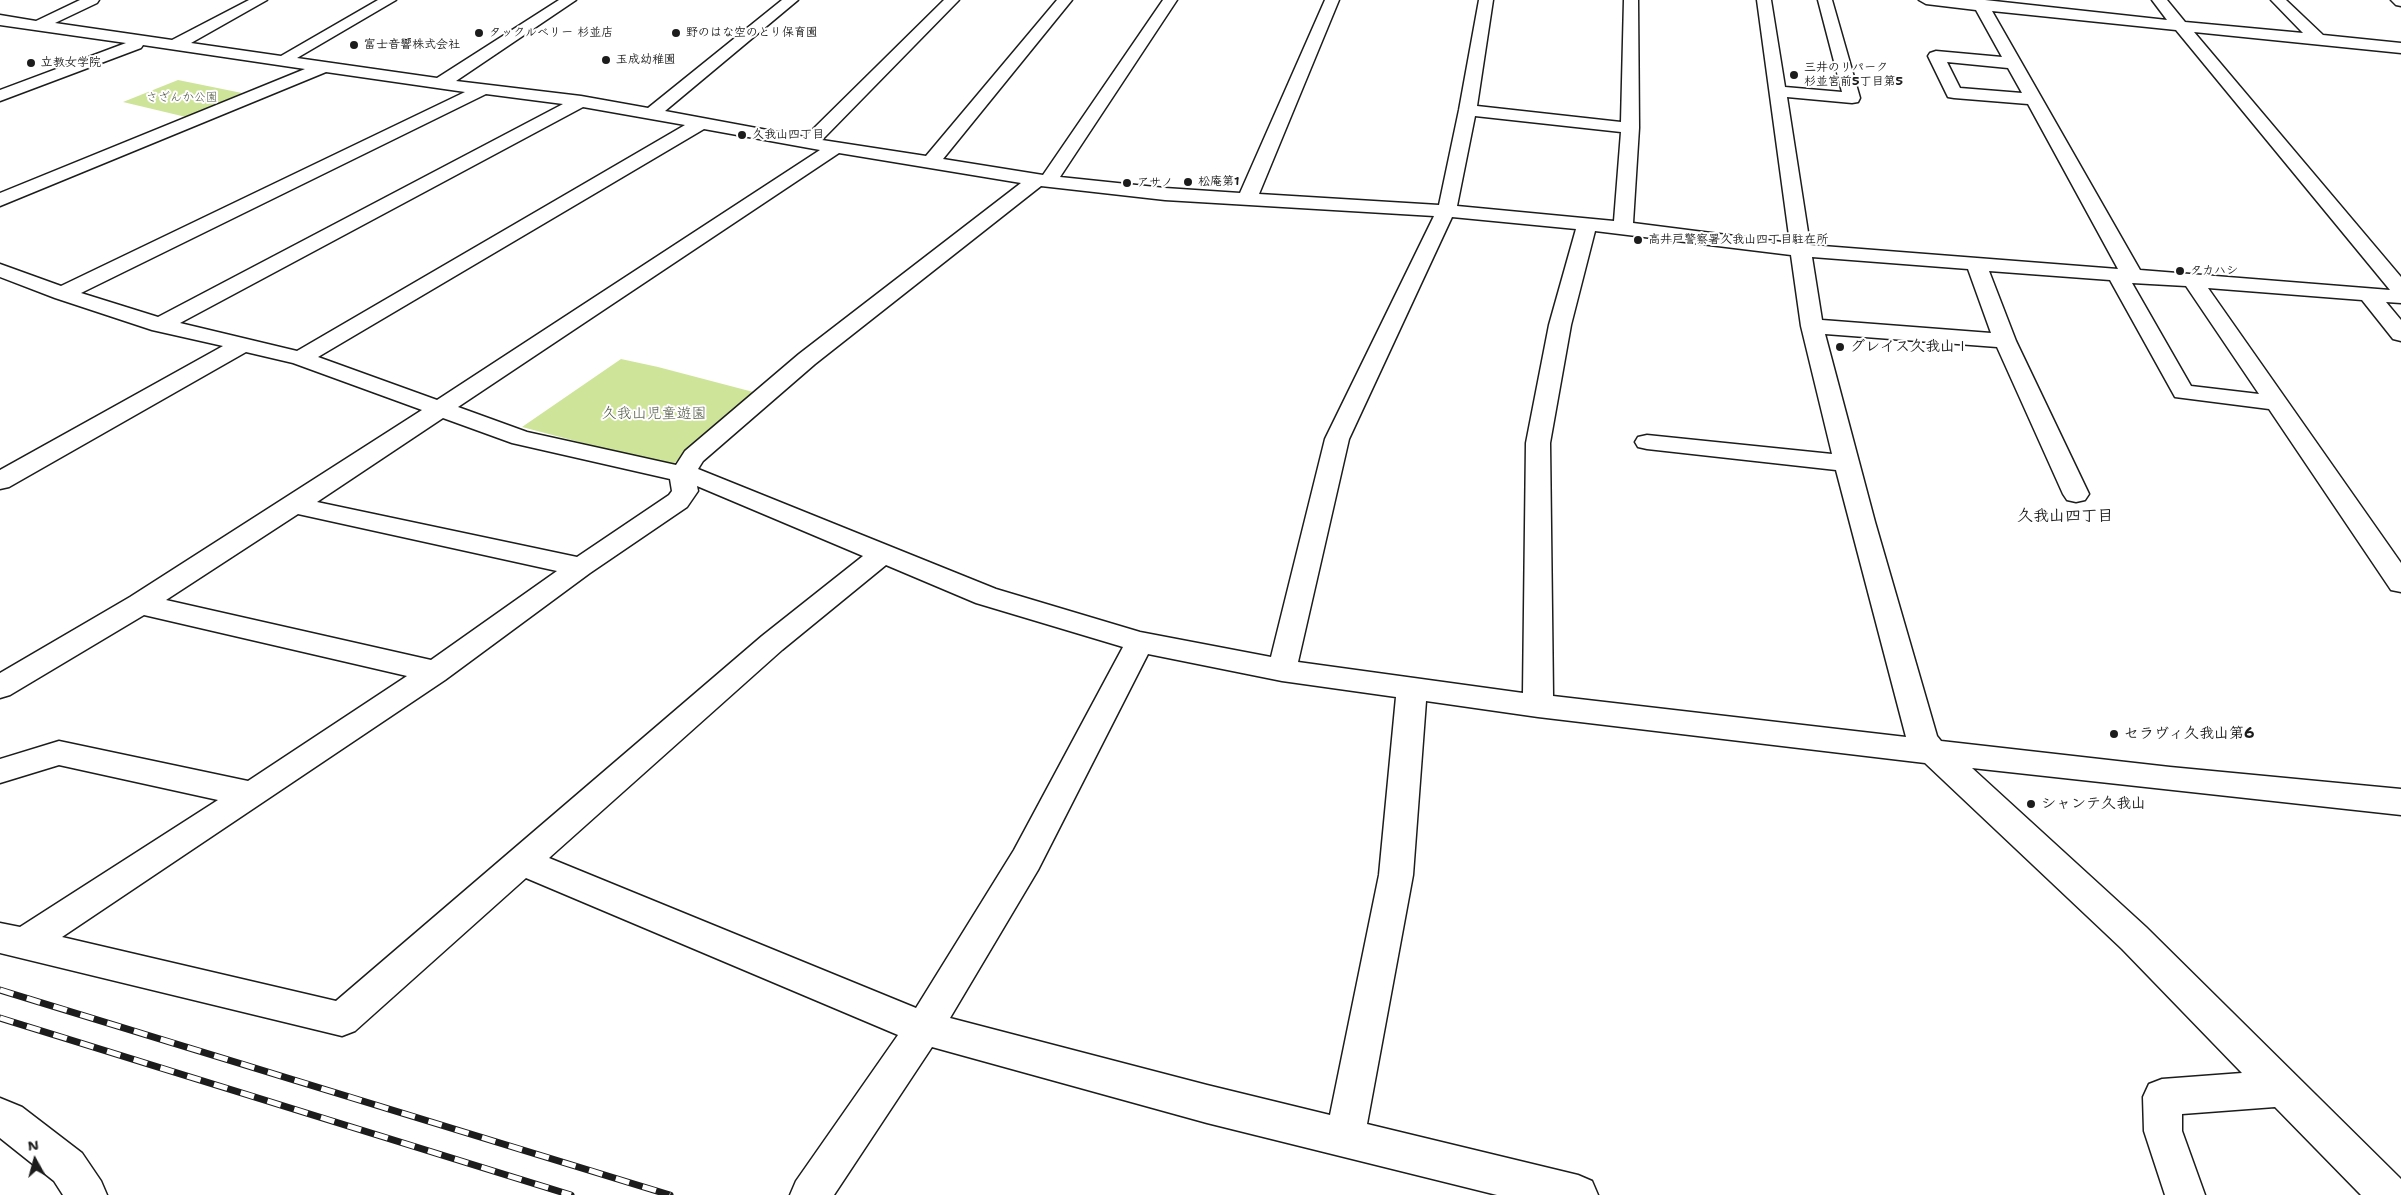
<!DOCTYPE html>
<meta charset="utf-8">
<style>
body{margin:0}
#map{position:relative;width:2401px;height:1195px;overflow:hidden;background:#fff;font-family:"Shantell Sans",sans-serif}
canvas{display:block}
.north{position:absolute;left:10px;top:1135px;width:50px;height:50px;-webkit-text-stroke:4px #fff;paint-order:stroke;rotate:353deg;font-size:14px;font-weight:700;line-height:20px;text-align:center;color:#1c1c1c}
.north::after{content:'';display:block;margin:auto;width:18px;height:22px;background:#1c1c1c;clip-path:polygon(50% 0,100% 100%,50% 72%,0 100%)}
</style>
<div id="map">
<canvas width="2401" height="1195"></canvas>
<div class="north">N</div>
</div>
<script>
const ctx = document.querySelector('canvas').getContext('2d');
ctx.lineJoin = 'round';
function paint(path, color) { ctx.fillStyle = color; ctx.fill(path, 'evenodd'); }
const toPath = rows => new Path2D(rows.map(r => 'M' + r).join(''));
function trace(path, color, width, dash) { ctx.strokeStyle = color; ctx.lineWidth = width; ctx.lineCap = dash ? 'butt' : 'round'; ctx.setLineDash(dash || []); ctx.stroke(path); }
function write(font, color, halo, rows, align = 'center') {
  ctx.font = font + ' "Shantell Sans","Klee One",sans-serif'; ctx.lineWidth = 4; ctx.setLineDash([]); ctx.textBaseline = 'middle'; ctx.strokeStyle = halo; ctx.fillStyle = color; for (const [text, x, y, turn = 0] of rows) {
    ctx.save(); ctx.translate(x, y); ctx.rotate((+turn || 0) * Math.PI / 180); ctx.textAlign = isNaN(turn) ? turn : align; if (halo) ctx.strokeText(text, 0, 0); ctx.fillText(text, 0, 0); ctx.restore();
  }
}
paint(toPath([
 [178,80,242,93,186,117,123,102],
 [621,359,658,367,757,393,671,466,522,427]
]), '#cee499');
const minor = toPath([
 [80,0,99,0,97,3,55,23,172,40,249,0,267,0,191,43,281,56,378,0,396,0,297,58,437,78,559,0,576,0,456,81,581,96,648,108,782,0,798,0,665,111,805,137,944,0,959,0,822,140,926,156,1057,0,1072,0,943,159,1043,175,1163,0,1177,0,1060,177,1165,188,1240,193,1325,0,1339,0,1259,194,1439,205,1459,110,1479,0,1493,0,1477,106,1621,122,1624,0,1638,0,1639,128,1633,223,1790,243,1757,0,1771,0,1785,87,1842,92,1818,0,1832,0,1860,98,1858,102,1852,103,1787,97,1810,245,2118,269,2028,104,1954,98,1948,97,1946,93,1928,56,1930,53,1936,51,2002,57,1976,10,1926,4,1919,0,1985,0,2167,20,2152,0,2167,0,2185,22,2303,33,2271,0,2286,0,2323,35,2401,43,2401,53,2194,32,2401,277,2401,303,2386,302,2401,320,2401,341,2393,339,2362,300,2208,288,2401,563,2401,592,2391,590,2269,409,2175,397,2110,280,1989,271,2016,341,2089,494,2085,500,2076,502,2067,500,2063,494,1997,347,1825,334,1875,522,1937,736,1941,741,2170,767,2401,789,2401,815,1972,768,2146,927,2401,1179,2401,1195,2361,1195,2275,1107,2182,1114,2182,1131,2205,1195,2165,1195,2144,1131,2143,1097,2149,1084,2162,1079,2242,1073,2122,949,1925,763,1538,717,1426,701,1413,875,1367,1124,1578,1175,1592,1181,1598,1195,1497,1195,1207,1123,932,1047,834,1195,790,1195,796,1181,898,1035,526,878,355,1031,342,1036,0,953,0,923,20,927,218,800,59,765,0,783,0,759,59,741,248,781,407,676,144,615,10,695,0,698,0,673,130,597,422,410,293,363,246,352,9,487,0,489,0,470,223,346,152,330,55,298,0,277,0,264,61,286,465,92,326,72,0,206,0,193,305,69,143,45,141,48,0,101,0,90,126,43,0,25,0,15,36,21,80,0],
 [1992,11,2176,30,2390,290,2140,270,1992,11],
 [1947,62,2008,68,2022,93,1960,88,1947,62],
 [486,94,563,104,158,317,81,293,486,94],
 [583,107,685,125,297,351,180,323,583,107],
 [1475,116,1621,132,1614,221,1457,206,1475,116],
 [704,129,820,150,437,400,318,357,704,129],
 [839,153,1021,183,799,354,685,451,676,465,527,432,458,407,839,153],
 [1041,186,1165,200,1434,216,1325,439,1271,657,1140,632,996,589,698,469,703,461,815,364,1041,186],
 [1452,217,1576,229,1549,325,1526,443,1523,693,1298,662,1349,439,1452,217],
 [1595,231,1791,255,1801,326,1832,454,1647,435,1638,437,1635,442,1638,447,1647,449,1836,470,1906,737,1553,696,1550,443,1571,325,1595,231],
 [1812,257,1968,269,1991,333,1822,320,1812,257],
 [2132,283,2186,286,2259,394,2191,386,2132,283],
 [443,418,512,443,670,479,672,491,669,495,577,557,317,502,443,418],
 [697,486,863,556,762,636,336,1001,62,937,445,680,590,573,687,507,698,491,697,486],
 [298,514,557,571,431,660,166,600,298,514],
 [886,565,976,603,1123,647,1014,850,916,1008,549,858,782,650,886,565],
 [1148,654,1282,681,1396,697,1379,875,1330,1115,1207,1085,950,1018,1038,870,1148,654],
 [2391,0,2401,0,2401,6,2396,5,2391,0],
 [0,1098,22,1107,82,1153,101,1181,107,1195,63,1195,54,1181,0,1138,0,1098]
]);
trace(minor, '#1c1c1c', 3);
paint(minor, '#fff');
const rail = toPath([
 [0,990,670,1195],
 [0,1018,571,1195]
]);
trace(rail, '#1c1c1c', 7);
trace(rail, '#fff', 5, [14]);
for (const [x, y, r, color] of [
 [479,33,5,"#1c1c1c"],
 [676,33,5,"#1c1c1c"],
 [354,45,5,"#1c1c1c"],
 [606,60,5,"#1c1c1c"],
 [31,63,5,"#1c1c1c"],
 [1794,75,5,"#1c1c1c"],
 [742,135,5,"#1c1c1c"],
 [1188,182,5,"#1c1c1c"],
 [1127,183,5,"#1c1c1c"],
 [1638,240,5,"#1c1c1c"],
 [2180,271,5,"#1c1c1c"],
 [1840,347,5,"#1c1c1c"],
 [2114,734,5,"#1c1c1c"],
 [2031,804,5,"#1c1c1c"]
]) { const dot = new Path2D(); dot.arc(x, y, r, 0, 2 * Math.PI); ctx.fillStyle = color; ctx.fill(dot); trace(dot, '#fff', 2); }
write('bold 12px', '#1c1c1c', '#fff', [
 ["タックルベリー 杉並店",489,33],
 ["野のはな空のとり保育園",686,33],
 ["富士音響株式会社",364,45],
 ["玉成幼稚園",616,60],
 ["立教女学院",41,63],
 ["三井のリパーク",1804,68],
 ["杉並宮前5丁目第5",1804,82],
 ["久我山四丁目",752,135],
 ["松庵第1",1198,182],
 ["アサノ",1137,183],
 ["高井戸警察署久我山四丁目駐在所",1648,240],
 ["タカハシ",2190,271]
], 'left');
write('12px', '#515842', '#fff', [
 ["さざんか公園",182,98]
]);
write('bold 15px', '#1c1c1c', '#fff', [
 ["グレイス久我山Ⅰ",1850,347],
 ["セラヴィ久我山第6",2124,734],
 ["シャンテ久我山",2041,804]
], 'left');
write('15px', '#515842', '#fff', [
 ["久我山児童遊園",654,414]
]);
write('bold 16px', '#1c1c1c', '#fff', [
 ["久我山四丁目",2065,517]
]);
</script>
